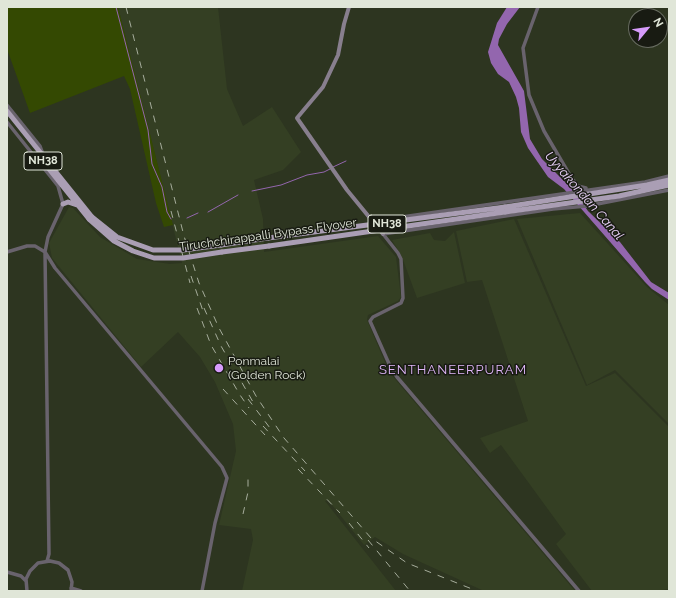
<!DOCTYPE html>
<style>
body{margin:0}
#map{position:relative;width:676px;height:598px;overflow:hidden;background:#2d3520;font-family:Raleway,sans-serif}
canvas{display:block}
.frame{position:absolute;inset:0;border:8px solid #e0e6d8;pointer-events:none}
.north{position:absolute;left:628px;top:8px;width:40px;height:40px;box-sizing:border-box;background:#181b12;border:1px solid #686c61;border-radius:50%;rotate:61deg;font-size:11px;font-weight:700;line-height:16px;text-align:center;color:#e0e6d8}
.north::after{content:'';display:block;margin:auto;width:14px;height:18px;background:#d69bfa;clip-path:polygon(50% 0,100% 100%,50% 72%,0 100%)}
</style>
<div id="map">
<canvas width="676" height="598"></canvas>
<div class="frame"></div>
<div class="north">N</div>
</div>
<script>
const ctx = document.querySelector('canvas').getContext('2d');
ctx.lineJoin = 'round';
function paint(path, color) { ctx.fillStyle = color; ctx.fill(path, 'evenodd'); }
const toPath = rows => new Path2D(rows.map(r => 'M' + r).join(''));
function trace(path, color, width, dash) { ctx.strokeStyle = color; ctx.lineWidth = width; ctx.lineCap = dash ? 'butt' : 'round'; ctx.setLineDash(dash || []); ctx.stroke(path); }
function write(font, color, halo, rows, align = 'center') {
  ctx.font = font + ' Raleway,sans-serif'; ctx.lineWidth = 3; ctx.setLineDash([]); ctx.textBaseline = 'middle'; ctx.strokeStyle = halo; ctx.fillStyle = color; for (const [text, x, y, turn = 0] of rows) {
    ctx.save(); ctx.translate(x, y); ctx.rotate((+turn || 0) * Math.PI / 180); ctx.textAlign = isNaN(turn) ? turn : align; if (halo) ctx.strokeText(text, 0, 0); ctx.fillText(text, 0, 0); ctx.restore();
  }
}
paint(toPath([
 [118,7,218,7,227,89,243,126,272,107,301,152,283,170,254,180,263,219,264,252,378,236,396,257,401,297,398,301,368,315,367,320,389,372,575,591,484,591,403,554,375,537,364,545,328,500,325,501,396,591,242,591,253,540,251,529,219,525,236,451,233,424,215,382,200,357,178,332,141,367,52,258,49,243,69,207,73,208,100,237,137,259,170,264,182,263],
 [580,213,647,287,669,305,669,424,615,370,587,385,517,219],
 [514,219,586,386,615,373,669,427,669,589,656,591,592,591,556,544,566,534,501,445,490,453,480,438,528,421,482,280,467,282,456,231],
 [454,232,465,283,417,298,402,257,392,240,430,233,434,240,445,241]
]), '#343f23');
paint(toPath([
 [7,7,118,7,173,225,164,227,156,203,130,89,124,76,30,113,7,49]
]), '#344902');
paint(toPath([
 [507,7,520,7,507,24,499,39,498,45,524,91,530,139,542,159,573,190,588,211,620,242,651,282,669,293,669,300,652,289,645,282,564,189,548,177,528,148,521,132,519,108,516,97,509,82,498,74,491,63,488,52,497,23]
]), '#9366ae');
trace(toPath([
 [116,7,148,130,152,164,162,187,167,212,171,219],
 [333,167,346,161],
 [252,191,281,185,307,175,324,172,330,169],
 [208,212,238,195],
 [187,218,198,213]
]), '#9366ae', 1);
trace(toPath([
 [538,7,523,48,529,95,544,131,571,177,578,186,586,188],
 [7,105,40,146,43,154],
 [7,122,58,186,63,204,48,237,45,252,49,554,47,561],
 [374,221,645,182,669,176],
 [7,252,27,246,35,246,45,252,55,268,222,467,227,478,215,523,202,591],
 [7,572,21,576,26,581],
 [71,588,81,591],
 [27,591,26,579,30,571,38,563,50,561,59,563,68,570,72,582,71,591],
 [579,591,397,377,390,366,370,321,373,317,401,303,403,298,401,259,398,253,383,234,553,209,587,206,669,190]
]), '#69636d', 3.5);
trace(toPath([
 [349,7,344,24,338,55,323,87,297,118,347,190,383,234]
]), '#887f8e', 4);
trace(toPath([
 [7,111,92,217],
 [45,164,89,219],
 [63,204,68,202,77,205],
 [505,207,647,185,669,180],
 [505,212,619,196,669,185],
 [221,245,268,238],
 [222,252,269,246]
]), '#aa9eb4', 5);
trace(toPath([
 [126,7,184,236,199,283,219,328,256,396,284,438,371,538,407,563,477,591],
 [171,211,190,283],
 [191,276,204,314],
 [197,308,211,345,240,395,249,408],
 [204,308,221,346,253,402],
 [223,389,265,435],
 [248,399,270,428],
 [263,426,305,471],
 [298,469,340,513],
 [243,514,248,492,248,475],
 [349,523,369,548],
 [368,540,410,591]
]), '#a6ad9c', 1, [7, 7]);
trace(toPath([
 [92,217,117,237,153,250,183,250,221,245],
 [89,219,114,241,133,251,154,258,183,258,222,252],
 [268,238,505,207],
 [269,246,505,212]
]), '#aa9eb4', 5);
for (const [x, y, r, color] of [
 [219,368,5,"#d69bfa"]
]) { const dot = new Path2D(); dot.arc(x, y, r, 0, 2 * Math.PI); ctx.fillStyle = color; ctx.fill(dot); trace(dot, '#181b12', 1.5); }
for (const [x, y, w] of [
 [43,161,38],
 [387,224,38]
]) { const box = new Path2D(); box.roundRect(x - w / 2, y - 9, w, 18, 3); ctx.fillStyle = '#181b12'; ctx.fill(box); trace(box, '#e0e6d8', 1); }
write('bold 11px', '#e0e6d8', null, [
 ["NH38",43,161],
 ["NH38",387,224]
]);
write('12px', '#e0e6d8', '#181b12', [
 ["Tiruchchirappalli Bypass Flyover",268,235,-8]
]);
write('12px', '#e0e6d8', '#181b12', [
 ["Ponmalai",228,361],
 ["(Golden Rock)",228,375]
], 'left');
write('italic 13px', '#ead3fa', '#181b12', [
 ["Uyyakondan Canal",584,196,49]
]);
ctx.letterSpacing = '1px';
write('13px', '#e0b7f9', '#181b12', [
 ["SENTHANEERPURAM",453,370]
]);
ctx.letterSpacing = '0px';
</script>
